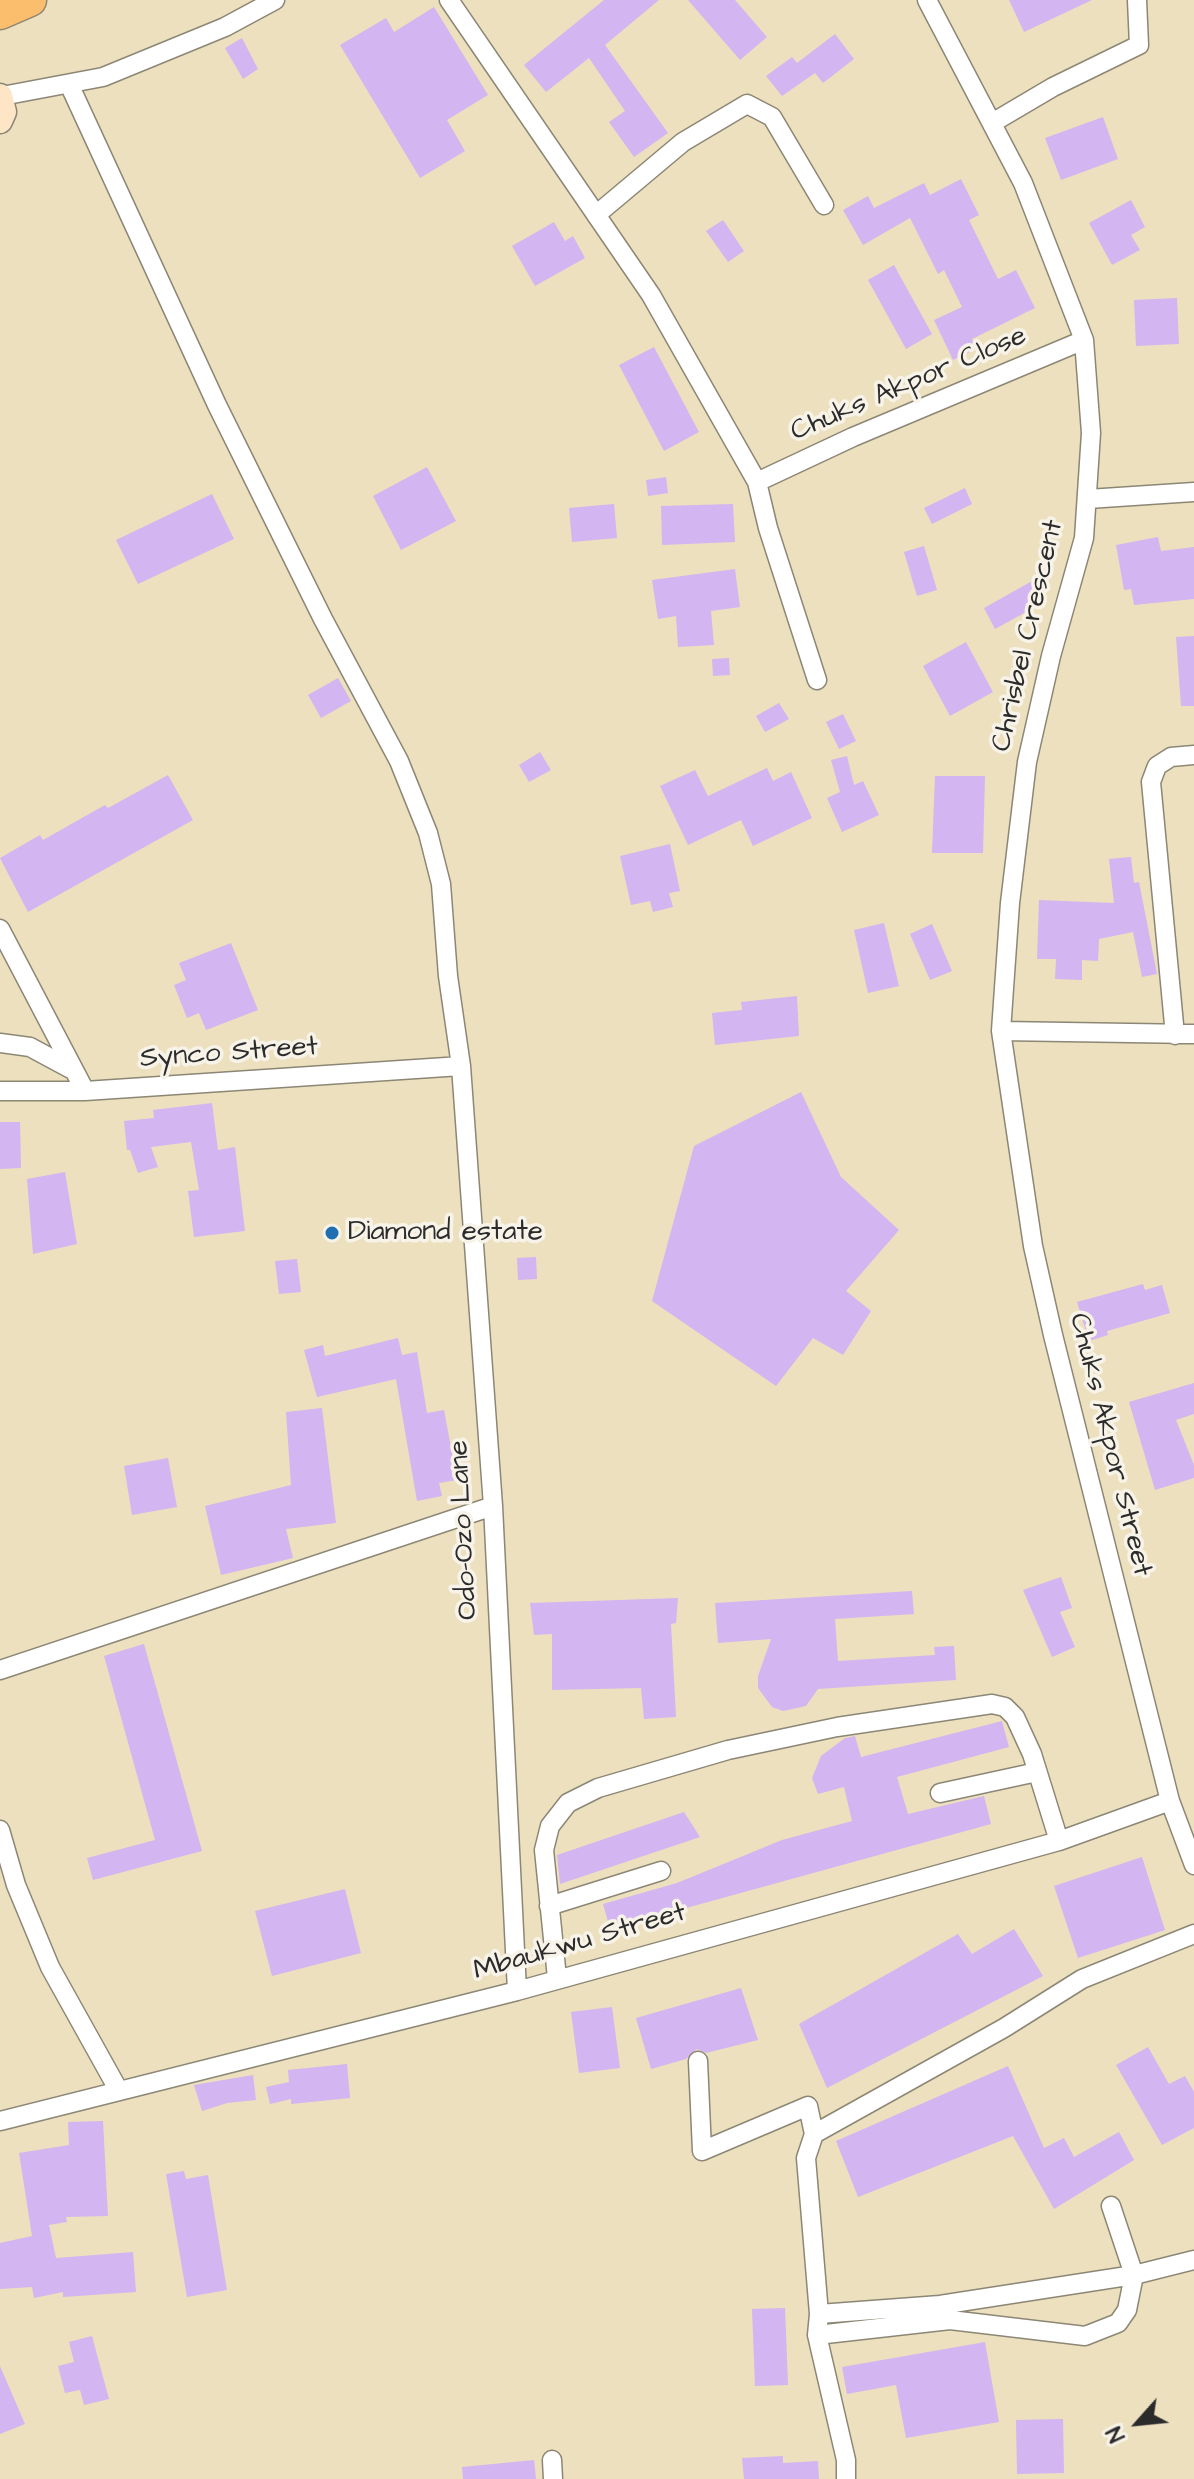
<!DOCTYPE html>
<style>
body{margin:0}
#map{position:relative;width:1194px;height:2479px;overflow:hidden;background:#ece0bf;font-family:"Architects Daughter",sans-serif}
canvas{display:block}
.north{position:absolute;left:1098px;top:2383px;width:80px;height:80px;-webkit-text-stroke:6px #f7f3e8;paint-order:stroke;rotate:243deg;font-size:22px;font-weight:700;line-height:32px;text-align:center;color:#2b2b2b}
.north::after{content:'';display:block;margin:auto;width:28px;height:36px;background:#2b2b2b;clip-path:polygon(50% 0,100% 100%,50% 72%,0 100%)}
</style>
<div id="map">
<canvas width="1194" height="2479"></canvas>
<div class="north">N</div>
</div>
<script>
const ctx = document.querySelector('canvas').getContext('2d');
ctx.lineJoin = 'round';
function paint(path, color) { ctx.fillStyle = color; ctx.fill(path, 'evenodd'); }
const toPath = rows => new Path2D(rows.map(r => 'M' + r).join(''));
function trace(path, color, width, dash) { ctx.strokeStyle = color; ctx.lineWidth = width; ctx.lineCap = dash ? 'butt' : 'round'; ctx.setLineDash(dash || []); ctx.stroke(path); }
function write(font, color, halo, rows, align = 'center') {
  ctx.font = font + ' "Architects Daughter",sans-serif'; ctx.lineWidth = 7; ctx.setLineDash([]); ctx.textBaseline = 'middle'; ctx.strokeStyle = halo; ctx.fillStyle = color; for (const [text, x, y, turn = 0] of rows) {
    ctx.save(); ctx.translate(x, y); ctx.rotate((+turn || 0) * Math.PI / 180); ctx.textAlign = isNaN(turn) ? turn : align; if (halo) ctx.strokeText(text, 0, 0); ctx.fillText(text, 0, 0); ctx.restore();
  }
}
paint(toPath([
 [604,0,659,0,605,45,668,133,634,157,609,122,625,111,589,58,546,92,524,65],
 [688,0,735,0,767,37,740,60],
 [1009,0,1092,0,1024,32],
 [434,7,488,95,447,120,465,151,420,178,340,45,386,18,394,32],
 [835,34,854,59,823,83,815,73,782,96,766,76,792,57,797,63],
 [242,38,258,69,243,79,225,48],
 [1103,117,1118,159,1061,180,1045,138],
 [961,179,979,215,969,220,998,279,1016,270,1035,308,972,339,976,349,953,360,934,320,962,307,944,270,938,274,910,218,863,245,843,210,868,196,874,208,924,183,930,195],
 [1131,200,1145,227,1131,235,1140,250,1112,265,1089,223],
 [723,220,744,251,728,262,706,231],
 [554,222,565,241,573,236,585,258,535,286,512,246],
 [894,265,932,334,906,349,868,280],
 [1177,298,1179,344,1136,346,1134,300],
 [654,347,699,432,664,451,619,365],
 [427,467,456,521,401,550,373,496],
 [666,477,668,493,648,496,646,480],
 [965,488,972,504,932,524,924,508],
 [212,494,234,539,138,584,116,540],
 [614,504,617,538,572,542,569,508],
 [733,504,735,542,662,545,661,506],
 [1158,537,1161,551,1194,547,1194,599,1134,605,1131,589,1124,590,1116,545],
 [924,546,937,590,917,596,904,552],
 [735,569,740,607,711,611,714,645,678,647,676,616,658,619,652,580],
 [1034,580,1046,601,995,629,984,608],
 [1194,636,1194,706,1181,706,1176,637],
 [966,642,993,692,950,716,923,666],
 [729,658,730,675,713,676,712,659],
 [338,678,351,701,321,718,308,695],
 [779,703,789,719,765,732,756,716],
 [843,714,856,741,839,749,826,722],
 [540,752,551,770,529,782,519,765],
 [847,756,854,785,863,781,879,815,842,832,827,798,840,792,831,760],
 [767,768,773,781,791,772,812,818,753,846,741,820,688,845,660,786,695,770,708,796],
 [168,775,193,820,28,912,0,858,40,835,43,840,105,805,108,808],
 [935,776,985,776,983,853,932,853],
 [670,844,680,891,669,893,673,907,653,912,650,901,631,905,620,856],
 [1131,857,1134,883,1139,882,1157,974,1142,977,1133,932,1099,939,1098,961,1082,960,1082,980,1055,979,1056,959,1037,959,1039,900,1114,903,1109,859],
 [884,923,899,986,868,993,854,930],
 [932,924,952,971,930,980,910,934],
 [231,943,258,1010,206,1030,199,1013,187,1018,174,985,186,980,179,963],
 [797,996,799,1036,715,1045,712,1013,742,1010,741,1002],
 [801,1092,841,1177,899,1230,846,1291,871,1311,843,1355,813,1338,776,1386,652,1301,694,1146],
 [212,1103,218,1150,235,1147,245,1231,194,1237,188,1191,199,1190,191,1142,151,1147,158,1167,138,1173,130,1150,127,1150,124,1121,154,1118,153,1110],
 [0,1122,20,1122,21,1168,0,1169],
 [65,1172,77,1244,33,1254,27,1179],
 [536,1257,537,1279,518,1280,517,1258],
 [297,1259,301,1292,279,1294,275,1261],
 [1143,1284,1145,1290,1162,1285,1170,1313,1107,1331,1108,1335,1089,1341,1077,1302],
 [398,1338,402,1355,417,1352,427,1413,444,1410,457,1480,439,1483,442,1496,417,1501,396,1379,317,1397,304,1350,323,1345,325,1356],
 [1194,1383,1194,1414,1176,1420,1194,1465,1194,1478,1155,1490,1129,1402],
 [322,1408,336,1523,286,1529,293,1558,221,1575,205,1506,291,1485,286,1412],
 [168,1458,177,1507,132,1515,124,1466],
 [1061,1577,1072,1608,1060,1612,1075,1647,1052,1657,1023,1590],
 [912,1591,914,1614,835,1619,838,1661,935,1655,934,1647,954,1646,956,1680,818,1689,806,1706,783,1711,772,1707,758,1688,758,1676,771,1639,718,1643,715,1603],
 [678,1598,676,1623,671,1624,676,1717,644,1719,641,1688,552,1690,552,1634,534,1635,530,1603],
 [144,1644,202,1851,93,1880,87,1858,155,1840,104,1656],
 [1002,1721,1009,1747,897,1777,908,1814,984,1796,991,1824,610,1929,603,1904,677,1883,782,1840,852,1821,844,1787,818,1794,812,1778,821,1756,845,1738,855,1736,861,1757],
 [684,1812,700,1837,560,1884,557,1855],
 [1142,1857,1165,1930,1078,1958,1054,1886],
 [345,1889,361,1953,272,1976,255,1911],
 [1014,1929,1043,1976,827,2088,799,2024,958,1934,972,1954],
 [741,1988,758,2040,706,2053,697,2049,686,2059,651,2069,636,2018],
 [612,2007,620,2068,579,2073,571,2012],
 [1148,2047,1169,2084,1185,2076,1194,2092,1194,2128,1162,2145,1116,2065],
 [347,2064,350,2098,291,2104,291,2099,270,2104,266,2087,289,2082,288,2070],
 [1008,2066,1044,2148,1064,2138,1074,2157,1119,2132,1134,2160,1054,2209,1013,2136,858,2197,836,2141],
 [253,2075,256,2100,227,2103,202,2111,194,2085],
 [103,2121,108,2216,66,2217,67,2222,49,2225,56,2258,133,2252,136,2292,63,2297,63,2292,34,2298,32,2287,0,2289,0,2243,32,2236,19,2153,69,2145,68,2122],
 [184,2171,186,2179,208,2175,227,2290,187,2297,166,2174],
 [785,2308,788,2385,755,2386,752,2309],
 [92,2336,109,2399,84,2405,80,2390,65,2393,58,2366,74,2362,69,2342],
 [985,2342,999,2422,906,2438,896,2385,847,2394,842,2367],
 [0,2366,25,2424,0,2434],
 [1063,2419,1064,2473,1017,2474,1016,2420],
 [783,2456,783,2463,818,2461,819,2479,744,2479,742,2458],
 [534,2460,536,2479,463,2479,462,2467]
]), '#d2b5f1');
const street = toPath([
 [449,0,651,295,757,482,768,528,817,680],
 [927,0,1023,183,1084,340,1091,433,1084,538,1051,656,1027,762,1010,903,1001,1031,1033,1246,1053,1335,1170,1801,1194,1865],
 [69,84,217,405,323,619,399,761,428,833,441,884,448,976,461,1066,493,1506,517,1991],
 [2,96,103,77,225,27,275,0],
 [992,123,1053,87,1139,45,1137,0],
 [596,215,683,142,747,104,772,117,824,205],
 [757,482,853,437,1084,340],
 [1088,499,1194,492],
 [0,929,85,1091],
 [1001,1031,1194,1034],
 [1175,1035,1151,782,1157,766,1171,757,1194,755],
 [0,1043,30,1047,71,1069],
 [0,1091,85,1091,461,1066],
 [0,1670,493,1506],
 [940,1793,1037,1772],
 [0,1830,16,1885,50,1967,119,2091],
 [549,1906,661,1871],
 [557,1978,544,1850,550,1826,568,1803,598,1788,728,1750,837,1727,992,1704,1005,1707,1015,1717,1032,1754,1059,1841],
 [698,2061,702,2151,808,2106,814,2134],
 [0,2121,517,1991,1059,1841,1170,1801],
 [819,2314,940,2305,1134,2275,1194,2260],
 [817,2335,950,2320,1085,2336,1118,2323,1127,2310,1134,2275,1111,2206],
 [552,2460,553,2479],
 [846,2479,846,2460,817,2335,819,2314,806,2158,814,2134,1004,2028,1082,1979,1194,1934]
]);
const secondary = toPath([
 [0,96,4,112,0,121]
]);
const highway = toPath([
 [0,13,30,0]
]);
trace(street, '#8c8675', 21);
trace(secondary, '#8c8675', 27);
trace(highway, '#8c8675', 35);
trace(street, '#fff', 18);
trace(secondary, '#fde5c5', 24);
trace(highway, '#fabe6d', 32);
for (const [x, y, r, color] of [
 [332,1233,8,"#1f6fb2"]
]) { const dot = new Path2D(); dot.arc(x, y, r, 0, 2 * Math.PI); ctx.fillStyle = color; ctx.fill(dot); trace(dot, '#f7f3e8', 3); }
write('28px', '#2b2b2b', '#f7f3e8', [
 ["Chuks Akpor Close",909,385,-23],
 ["Chrisbel Crescent",1029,636,-77],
 ["Synco Street",229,1054,-4],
 ["Chuks Akpor Street",1109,1445,76],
 ["Odo-Ozo Lane",465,1530,-93],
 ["Mbaukwu Street",580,1943,-16]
]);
write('28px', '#2b2b2b', '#f7f3e8', [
 ["Diamond estate",348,1233]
], 'left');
</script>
